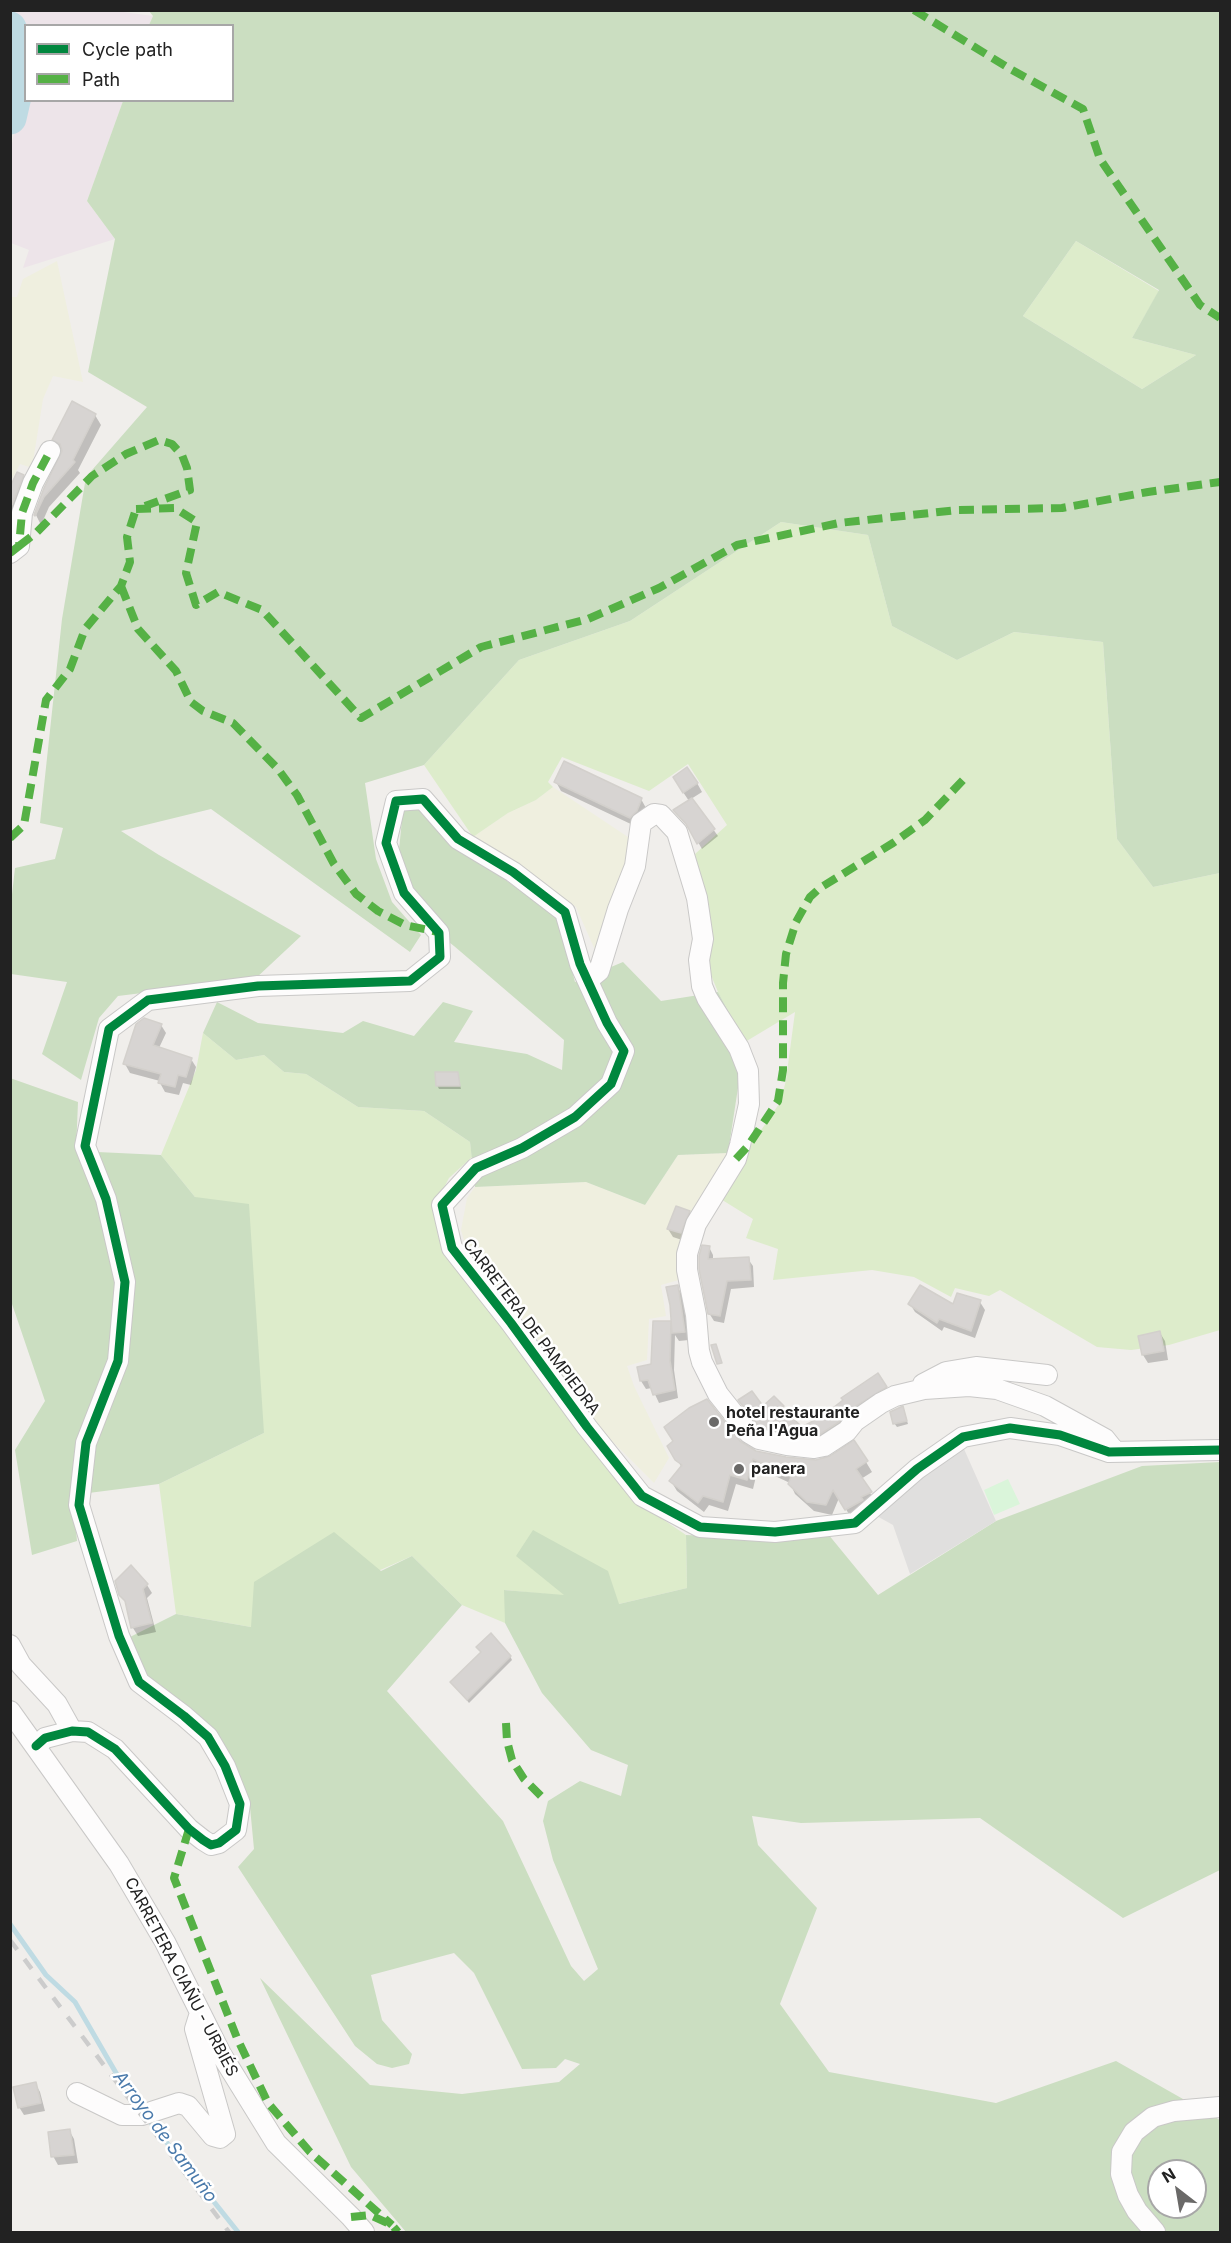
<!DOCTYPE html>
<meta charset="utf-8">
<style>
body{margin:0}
#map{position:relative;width:1231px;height:2243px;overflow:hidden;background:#f0eeeb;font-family:Inter,sans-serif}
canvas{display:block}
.frame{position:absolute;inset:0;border:12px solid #222;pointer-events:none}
.legend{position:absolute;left:24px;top:24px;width:210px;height:78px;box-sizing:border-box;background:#fff;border:2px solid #a7a7a7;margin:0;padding:8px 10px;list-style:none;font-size:18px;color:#222}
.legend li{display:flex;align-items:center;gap:12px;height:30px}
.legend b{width:30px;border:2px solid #a7a7a7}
.north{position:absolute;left:1147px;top:2159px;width:60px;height:60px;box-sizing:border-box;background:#fff;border:2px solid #a7a7a7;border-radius:50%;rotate:329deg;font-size:16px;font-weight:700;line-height:24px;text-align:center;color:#222}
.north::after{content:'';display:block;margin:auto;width:21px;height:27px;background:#6a6968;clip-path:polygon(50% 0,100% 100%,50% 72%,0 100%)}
</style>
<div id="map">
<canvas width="1231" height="2243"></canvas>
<div class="frame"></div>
<ul class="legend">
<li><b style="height:8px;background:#00873e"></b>Cycle path</li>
<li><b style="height:8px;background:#55b145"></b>Path</li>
</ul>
<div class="north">N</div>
</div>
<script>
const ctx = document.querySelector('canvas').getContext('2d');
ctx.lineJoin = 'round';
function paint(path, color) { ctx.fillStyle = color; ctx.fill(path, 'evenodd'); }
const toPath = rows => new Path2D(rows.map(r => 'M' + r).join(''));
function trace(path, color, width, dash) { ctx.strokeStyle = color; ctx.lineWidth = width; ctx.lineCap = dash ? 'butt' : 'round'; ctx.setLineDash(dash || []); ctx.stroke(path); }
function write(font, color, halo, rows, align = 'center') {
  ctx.font = font + ' Inter,sans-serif'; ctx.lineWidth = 5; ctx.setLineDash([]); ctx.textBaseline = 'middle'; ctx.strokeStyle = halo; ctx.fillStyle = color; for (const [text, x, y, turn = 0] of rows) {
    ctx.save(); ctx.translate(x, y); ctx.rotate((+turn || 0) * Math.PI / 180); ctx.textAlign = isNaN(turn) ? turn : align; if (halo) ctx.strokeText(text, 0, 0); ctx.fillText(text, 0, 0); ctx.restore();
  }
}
paint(toPath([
 [11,11,116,11,153,16,149,25,26,26,26,100,123,101,87,201,115,239,23,268,29,250,11,243,11,149,24,81]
]), '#ede4e9');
paint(toPath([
 [57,261,83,382,53,376,43,399,32,468,20,464,11,481,11,297,17,297,23,279],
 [553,787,631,839,629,867,595,950,576,907,525,870,473,837,508,813,536,800],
 [728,1153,682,1279,661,1285,666,1316,649,1319,647,1360,627,1366,634,1386,669,1458,654,1483,601,1430,533,1332,466,1247,461,1230,467,1198,475,1187,586,1182,645,1205,678,1155]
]), '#efefdf');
paint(toPath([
 [1076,241,1159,291,1132,338,1196,355,1142,389,1023,316],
 [781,522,868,535,892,626,957,660,1014,632,1103,642,1117,839,1153,887,1220,873,1220,1330,1169,1345,1131,1350,1097,1347,1000,1290,989,1296,955,1288,951,1297,914,1277,872,1270,773,1280,778,1249,746,1238,753,1219,719,1198,742,1158,781,1101,786,1080,795,1012,745,1042,718,992,706,963,710,916,695,854,727,825,688,764,649,791,562,757,548,782,553,787,536,800,508,813,473,837,424,765,519,660,630,621],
 [203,1033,236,1060,264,1055,284,1072,306,1074,358,1107,424,1111,470,1142,472,1157,449,1178,435,1205,438,1236,447,1258,530,1361,586,1442,636,1501,686,1535,687,1588,619,1604,565,1596,505,1590,505,1623,462,1605,412,1556,251,1627,176,1614,159,1484,264,1433,195,1197,161,1155,196,1070]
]), '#ddeccb');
paint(toPath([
 [149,11,1220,11,1220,873,1153,887,1117,839,1103,642,1014,632,957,660,892,626,868,535,781,522,630,621,519,660,424,765,365,783,376,859,392,902,421,935,410,952,211,809,121,831,159,855,301,936,255,979,118,996,99,1018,81,1080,42,1054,67,982,11,974,10,912,15,868,55,859,63,828,40,823,62,619,86,477,147,407,88,372,115,239,87,201,123,101,232,100,232,26,149,25,153,16],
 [1076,241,1159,290,1132,338,1196,355,1142,389,1023,316],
 [420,807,453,843,558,917,575,982,623,962,661,1001,718,992,745,1042,728,1153,678,1155,645,1205,586,1182,475,1187,470,1142,424,1111,358,1107,306,1074,284,1072,264,1055,236,1060,203,1033,217,1002,258,1023,343,1033,363,1021,414,1036,443,1002,473,1011,454,1042,527,1054,562,1070,564,1040,454,946,415,916,399,850,403,809],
 [10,1078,78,1102,76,1151,161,1155,195,1197,249,1204,264,1433,159,1484,73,1495,77,1541,32,1555,15,1450,45,1401,11,1301],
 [1220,1462,1220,1870,1123,1918,980,1818,801,1823,752,1816,758,1845,817,1908,780,2004,829,2072,996,2103,1116,2061,1220,2120,1220,2232,406,2232,351,2167,260,1978,370,2085,462,2094,559,2082,580,2064,565,2059,556,2068,522,2069,474,1973,454,1953,371,1975,382,2020,412,2054,409,2064,392,2068,377,2064,355,2046,238,1867,254,1849,250,1807,216,1736,145,1676,128,1638,176,1614,251,1627,254,1582,334,1532,381,1571,412,1556,462,1605,387,1691,503,1821,571,1966,584,1981,598,1969,553,1860,543,1821,548,1801,580,1781,621,1796,628,1765,591,1750,542,1693,505,1623,504,1590,564,1595,516,1556,533,1530,608,1571,619,1604,687,1588,686,1535,776,1539,828,1534,878,1595,996,1521,1142,1466],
 [1159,2171,1195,2171,1195,2207,1159,2207]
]), '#cbdec1');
paint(toPath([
 [1008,1479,1020,1504,994,1515,984,1490]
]), '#daf5da');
paint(toPath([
 [964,1449,996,1521,910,1574,893,1525,875,1515,924,1472]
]), '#e0dfde');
paint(toPath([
 [95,415,101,425,78,470,80,473,49,507,41,525,36,515,62,452,54,439],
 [23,476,30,489,13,515,10,510,10,490],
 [556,782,641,799,646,808,635,826,561,791],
 [697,783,702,792,691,799,718,836,702,849,691,830,675,811,689,801,679,786],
 [161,1025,166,1033,159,1048,191,1059,196,1067,191,1085,183,1083,179,1095,165,1092,160,1083,160,1081,130,1073,125,1064],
 [457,1073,461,1089,439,1089,437,1085],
 [689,1212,694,1221,685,1241,673,1237,668,1229],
 [709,1247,713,1255,713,1260,748,1259,753,1266,754,1287,731,1289,724,1323,714,1321,709,1313,700,1269],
 [677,1286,682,1295,689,1340,679,1341,675,1335,674,1370,678,1398,659,1403,652,1388,646,1389,641,1381,652,1366,654,1323,673,1322],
 [958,1294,980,1302,985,1310,975,1338,944,1327,942,1331,915,1312,910,1304,954,1306],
 [1160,1333,1165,1341,1168,1360,1148,1363,1143,1355],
 [878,1376,890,1395,824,1442,763,1432,745,1408,783,1407,787,1415,802,1429,824,1416],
 [903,1408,908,1424,897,1427,894,1423],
 [739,1442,756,1452,785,1458,816,1461,831,1458,854,1442,872,1472,861,1479,876,1502,852,1519,839,1498,832,1515,814,1511,795,1494,790,1483,758,1468,753,1489,736,1484,728,1511,709,1505,704,1512,677,1491,671,1481,682,1468,669,1446],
 [147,1585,152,1593,147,1598,156,1632,138,1636,133,1628,127,1605,120,1594],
 [510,1656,512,1660,469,1703,452,1682],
 [35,2083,40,2092,45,2111,24,2115,19,2107],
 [69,2130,74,2139,78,2163,58,2165,53,2156]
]), '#0003');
trace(toPath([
 [10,1924,46,1975,75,2002,123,2085,140,2109],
 [148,2119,238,2232]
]), '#bfdbe3', 5);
trace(toPath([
 [10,28,15,44,19,79,10,118]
]), '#bfdbe3', 33);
const building = toPath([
 [72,401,96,414,73,460,75,462,44,497,35,516,34,515,44,488,62,451,60,444,52,440,72,401],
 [17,472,24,475,12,505,10,487,17,472],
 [564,761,642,798,637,811,630,818,554,782,564,761],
 [687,767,698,783,683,793,673,777,687,767],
 [692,798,715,829,697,844,686,824,673,810,692,798],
 [144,1018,162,1024,153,1045,192,1058,186,1077,178,1075,175,1087,158,1083,161,1074,123,1064,136,1024,144,1018],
 [435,1072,458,1072,460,1086,436,1086,435,1072],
 [676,1206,690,1211,681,1233,667,1229,676,1206],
 [702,1245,710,1246,708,1259,749,1257,751,1280,727,1281,720,1316,708,1314,699,1269,699,1256,702,1245],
 [678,1285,685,1332,672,1333,670,1305,666,1287,678,1285],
 [920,1285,953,1304,957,1293,981,1300,971,1331,939,1319,937,1323,908,1304,920,1285],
 [653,1321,671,1321,670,1361,675,1390,653,1395,648,1380,640,1381,637,1367,651,1364,653,1321],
 [1160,1331,1164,1351,1142,1355,1138,1336,1160,1331],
 [716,1344,722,1363,717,1364,711,1345,716,1344],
 [878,1373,887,1387,848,1411,839,1422,819,1435,813,1436,763,1428,757,1424,738,1400,752,1391,763,1406,774,1396,784,1406,782,1408,802,1427,824,1415,843,1400,841,1398,878,1373],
 [707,1399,740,1441,756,1451,786,1457,816,1460,830,1456,854,1440,868,1461,856,1469,872,1492,861,1497,863,1500,845,1510,833,1490,826,1505,807,1502,788,1484,791,1477,753,1459,747,1480,730,1475,723,1502,703,1496,698,1503,669,1481,682,1465,675,1460,667,1446,673,1441,664,1427,689,1408,707,1399],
 [903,1406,907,1421,893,1424,890,1412,903,1406],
 [131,1565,148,1584,143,1589,152,1623,131,1628,125,1601,119,1595,115,1581,131,1565],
 [491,1633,511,1656,467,1700,450,1682,481,1652,476,1647,491,1633],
 [36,2082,41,2103,18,2108,13,2087,36,2082],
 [70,2129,74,2155,51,2157,48,2132,70,2129]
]);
paint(building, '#d7d4d2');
trace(building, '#d3d0cc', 1.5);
const minor = toPath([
 [10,553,19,546,22,513,33,483,50,451],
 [588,980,599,971,618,909,635,866,641,823,654,814,661,815,677,832,697,898,703,939,699,960,702,986,707,998,739,1048,748,1071,749,1104,740,1145,736,1159,696,1224,687,1254,687,1270,696,1315,699,1351,702,1362,718,1394,749,1433,759,1439,787,1445,814,1448,824,1446,847,1431,855,1421,881,1403,895,1396,924,1389,969,1386,997,1389,1045,1406,1105,1439,1113,1449],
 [923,1384,946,1372,976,1367,1047,1375],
 [10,1645,21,1665,57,1704,72,1731],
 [10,1711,119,1864,165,1942,221,2054,276,2143,351,2217,364,2232],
 [36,1746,45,1738,72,1731,88,1732,115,1749,189,1829,203,1840,211,1845,219,1843,236,1830,240,1804,225,1766,208,1737,184,1716,139,1682,119,1636,79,1505,86,1443,118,1361,125,1282,106,1199,85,1146,109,1029,148,1000,258,986,410,981,440,957,439,933,404,893,386,843,396,801,423,799,458,839,513,872,565,912,580,964,607,1023,624,1051,611,1084,575,1117,522,1148,476,1168,442,1205,452,1248,511,1323,587,1427,642,1496,700,1527,775,1532,855,1523,917,1469,963,1437,1010,1428,1060,1435,1109,1452,1220,1450],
 [77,2093,122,2115,142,2115,179,2103,188,2106,213,2136,220,2138,225,2134,195,2029,200,2013],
 [1155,2232,1137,2211,1128,2195,1121,2174,1122,2152,1134,2132,1153,2117,1174,2111,1220,2107]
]);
trace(minor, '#c9c8c7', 22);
trace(minor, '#fdfcfc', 20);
trace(toPath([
 [10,1940,229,2232]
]), '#ccc', 4.5, [12, 12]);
trace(toPath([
 [914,10,1012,70,1083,109,1100,159,1200,305,1220,318],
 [136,509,175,508,197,522,186,573,196,605,218,592,262,610,361,718,481,647,588,619,659,588,737,545,839,523,957,510,1062,508,1148,492,1220,482],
 [19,546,37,532,92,476,126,454,159,440,172,444,182,455,187,468,190,490,145,506],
 [10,553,19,546,22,513,33,483,50,451],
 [121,586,138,629,176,671,191,702,203,711,233,723,278,769,297,795,334,864,356,894,378,911,405,925,438,932],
 [10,838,24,825,46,700,70,669,85,629,121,586,130,562,127,537,136,509],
 [736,1159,748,1146,778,1101,783,1070,783,983,786,954,796,922,810,897,820,888,893,843,925,820,965,778],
 [506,1723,507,1741,512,1760,524,1779,542,1797],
 [189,1829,174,1878,237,2038,268,2103,310,2152,392,2225],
 [351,2217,370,2215,392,2225,398,2232]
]), '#55b145', 8, [15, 8]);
trace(toPath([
 [36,1746,45,1738,72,1731,88,1732,115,1749,189,1829,203,1840,211,1845,219,1843,236,1830,240,1804,225,1766,208,1737,184,1716,139,1682,119,1636,79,1505,86,1443,118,1361,125,1282,106,1199,85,1146,109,1029,148,1000,258,986,410,981,440,957,439,933,404,893,386,843,396,801,423,799,458,839,513,872,565,912,580,964,607,1023,624,1051,611,1084,575,1117,522,1148,476,1168,442,1205,452,1248,511,1323,587,1427,642,1496,700,1527,775,1532,855,1523,917,1469,963,1437,1010,1428,1060,1435,1109,1452,1220,1450]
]), '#00873e', 9);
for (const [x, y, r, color] of [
 [714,1422,6,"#6a6968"],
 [739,1469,6,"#6a6968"]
]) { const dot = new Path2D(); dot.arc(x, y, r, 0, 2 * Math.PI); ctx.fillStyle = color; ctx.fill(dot); trace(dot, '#fff', 2); }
write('16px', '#222', '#fff', [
 ["CARRETERA DE PAMPIEDRA",531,1327,53],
 ["CARRETERA CIAÑU - URBIÉS",181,1977,62]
]);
write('bold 16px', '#222', '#fff', [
 ["hotel restaurante",726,1413],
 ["Peña l'Agua",726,1431],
 ["panera",751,1469]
], 'left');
write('italic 18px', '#4a7aab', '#fff', [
 ["Arroyo de Samuño",165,2137,53]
]);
</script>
